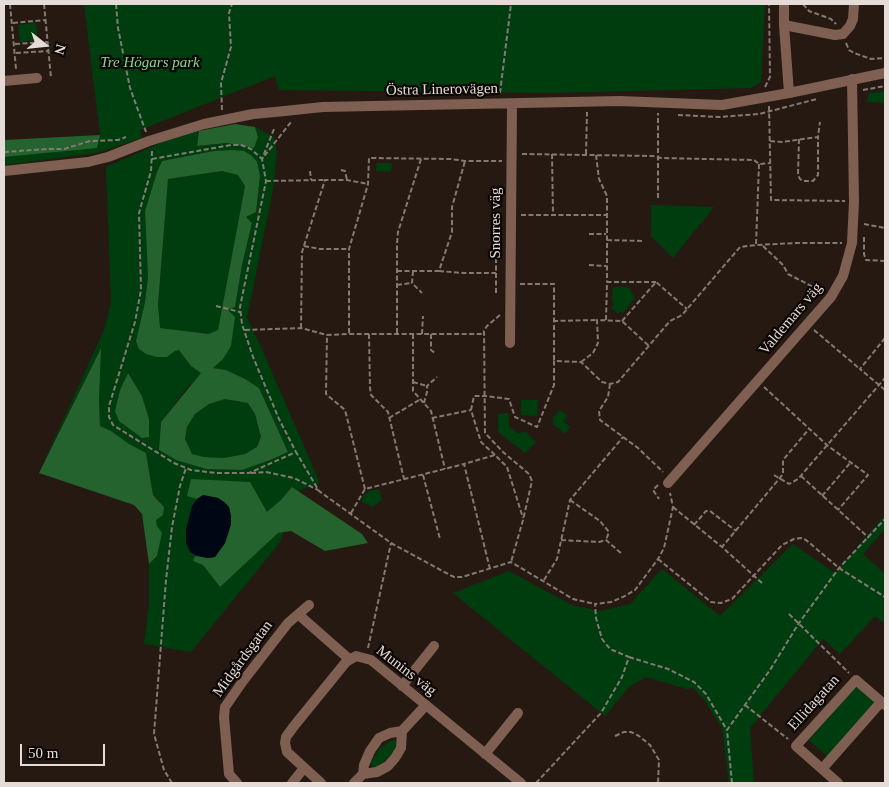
<!DOCTYPE html>
<meta charset="utf-8">
<style>
body{margin:0}
#map{position:relative;width:889px;height:787px;overflow:hidden;background:#261912;font-family:"Times New Roman",serif}
canvas{display:block}
.frame{position:absolute;inset:0;border:5px solid #e5dcd7;pointer-events:none}
.north{position:absolute;left:20px;top:20px;width:50px;height:50px;-webkit-text-stroke:4px #0b0604;paint-order:stroke;rotate:106deg;font-size:14px;font-weight:700;line-height:20px;text-align:center;color:#e5dcd7}
.north::after{content:'';display:block;margin:auto;width:18px;height:22px;background:#e5dcd7;clip-path:polygon(50% 0,100% 100%,50% 72%,0 100%)}
.scale{position:absolute;left:20px;top:744px;width:85px;height:22px;box-sizing:border-box;border:2px solid #e5dcd7;border-top:0;padding-left:6px;font-size:15px;line-height:18px;white-space:nowrap;color:#e5dcd7;-webkit-text-stroke:4px #0b0604;paint-order:stroke}
</style>
<div id="map">
<canvas width="889" height="787"></canvas>
<div class="frame"></div>
<div class="north">N</div>
<div class="scale">50 m</div>
</div>
<script>
const ctx = document.querySelector('canvas').getContext('2d');
ctx.lineJoin = 'round';
function paint(path, color) { ctx.fillStyle = color; ctx.fill(path, 'evenodd'); }
const toPath = rows => new Path2D(rows.map(r => 'M' + r).join(''));
function trace(path, color, width, dash) { ctx.strokeStyle = color; ctx.lineWidth = width; ctx.lineCap = dash ? 'butt' : 'round'; ctx.setLineDash(dash || []); ctx.stroke(path); }
function write(font, color, halo, rows, align = 'center') {
  ctx.font = font + ' "Times New Roman",serif'; ctx.lineWidth = 4.5; ctx.setLineDash([]); ctx.textBaseline = 'middle'; ctx.strokeStyle = halo; ctx.fillStyle = color; for (const [text, x, y, turn = 0] of rows) {
    ctx.save(); ctx.translate(x, y); ctx.rotate((+turn || 0) * Math.PI / 180); ctx.textAlign = isNaN(turn) ? turn : align; if (halo) ctx.strokeText(text, 0, 0); ctx.fillText(text, 0, 0); ctx.restore();
  }
}
paint(toPath([
 [84,4,765,4,761,82,751,88,549,93,279,90,275,76,140,130,142,138,97,153,4,165,4,157,97,147,100,135],
 [36,23,38,40,20,42,18,25],
 [885,91,885,103,867,102,869,93],
 [255,127,274,137,277,152,273,190,247,318,261,347,320,483,295,492,287,513,281,541,191,652,144,644,149,604,149,564,157,556,156,520,160,501,153,495,146,453,129,444,111,431,100,426,99,400,100,349,39,473,104,330,111,302,106,167,165,141,199,131,198,146,227,143,254,148,258,137],
 [162,161,260,176,256,212,246,217,252,223,242,265,235,307,228,310,213,368,226,370,245,379,259,388,288,452,242,470,206,469,176,460,159,450,161,422,187,388,202,373,191,366,179,350,175,351,167,357,136,341,145,302,148,277,145,211,157,172],
 [128,373,142,396,149,419,149,437,120,421,115,411,120,390],
 [192,506,231,524,225,543,208,558,195,556,186,530],
 [377,163,392,163,391,172,376,171],
 [222,171,238,175,245,186,218,331,209,334,159,328,158,305,168,179],
 [651,205,714,207,673,258,651,236],
 [613,287,629,287,635,298,623,313,620,311,618,314,611,308,614,305,612,300],
 [225,399,248,403,255,414,261,437,257,447,245,454,224,458,203,457,192,454,185,439,187,427,195,414,209,404],
 [521,400,538,400,537,416,521,415],
 [560,410,568,416,563,421,570,427,565,434,553,424,553,417],
 [509,413,509,426,517,433,526,432,536,442,525,453,498,432,498,414],
 [379,489,382,500,372,507,361,501,367,492],
 [885,515,885,529,863,554,885,574,885,624,875,616,840,654,823,639,750,728,754,783,729,783,722,728,703,698,693,688,687,689,646,677,629,687,605,716,453,593,509,571,572,605,600,611,630,604,662,569,720,616,793,544,835,573],
 [857,686,876,703,828,757,809,740],
 [393,740,396,741,397,744,390,756,376,768,372,767,371,762,380,748]
]), '#003d0e');
paint(toPath([
 [235,124,255,127,258,137,254,148,227,143,197,146,199,131],
 [100,135,97,148,4,157,4,140],
 [234,150,244,151,251,155,257,162,260,176,256,212,246,217,252,223,242,265,235,307,228,310,235,317,231,346,223,359,213,368,226,370,245,379,259,388,288,452,270,460,242,470,206,469,176,460,159,450,161,422,201,373,191,366,179,350,175,351,167,357,157,357,146,354,139,349,136,341,145,302,148,277,145,211,157,172,162,161,214,151],
 [222,171,238,175,245,186,218,330,209,334,160,328,158,305,168,179],
 [225,399,248,403,255,414,261,437,257,447,245,454,224,458,204,457,192,454,185,439,187,427,195,414,209,404],
 [101,348,99,400,100,426,111,431,129,444,146,453,153,495,164,507,163,515,156,520,157,526,162,533,157,556,149,564,142,514,134,505,39,473],
 [128,373,142,396,149,419,149,437,142,438,119,421,115,411,120,390],
 [191,479,250,482,267,512,281,500,292,487,362,534,368,543,325,551,291,531,278,533,220,587,203,565,193,561,195,556,208,558,215,557,225,543,231,524,231,516,229,507,224,502,218,498,203,495,197,499,187,496]
]), '#24622e');
paint(toPath([
 [203,495,218,498,224,502,229,507,231,516,231,524,225,543,215,557,208,558,195,555,190,552,186,543,186,530,192,506,197,499]
]), '#000714');
trace(toPath([
 [10,4,16,69],
 [44,4,51,78],
 [116,4,118,28,130,88,146,132],
 [794,4,802,4],
 [803,4,809,11,831,19,836,24],
 [13,23,45,20],
 [846,43,849,50,854,53,871,59,885,58],
 [15,44,47,42],
 [16,53,49,51],
 [765,87,770,77,769,4],
 [863,90,885,86],
 [500,93,511,4],
 [769,106,771,200,845,201],
 [222,110,221,83,231,47,229,13,232,4],
 [678,115,719,117,759,114,817,99],
 [274,129,262,159,266,181,240,307,242,324,253,357,279,419,296,452],
 [799,139,798,175,800,179,803,181,813,181,818,175,818,137],
 [770,141,782,142,818,137,820,122],
 [152,151,151,171,139,213,141,290,135,322,109,406,109,417,113,425,174,463,191,470,216,473,249,473,296,452,319,491,391,543,448,574,454,577,462,577,511,562,573,599,595,604],
 [4,152,47,149,64,149,90,141,118,140,126,137],
 [522,154,653,156,661,158,754,160,759,164,771,163],
 [552,154,553,214],
 [586,154,587,112],
 [596,155,599,179,607,196,607,282],
 [152,159,231,145,241,145,251,149,262,159,291,122],
 [759,164,756,245,797,243,842,243],
 [341,170,345,171,347,180],
 [310,171,311,180],
 [266,181,325,180],
 [658,198,658,113],
 [521,215,607,215],
 [864,224,885,228],
 [589,234,606,234],
 [864,237,864,254,866,260,885,261],
 [607,240,643,241],
 [304,246,320,249,349,249],
 [763,246,783,265,788,274,821,291],
 [589,265,606,266],
 [397,271,439,271,452,232,452,207,465,161],
 [413,271,412,283,422,293],
 [439,271,463,273,496,273],
 [520,284,554,284,554,361],
 [397,285,412,283],
 [496,293,496,217,502,216],
 [216,306,240,312],
 [500,315,487,326,484,331,485,433,503,452,529,474,532,481,523,520,511,562],
 [606,320,607,282,656,282],
 [553,321,597,320],
 [622,321,656,282,687,309],
 [301,328,302,252,325,180,347,180,368,184],
 [245,330,301,328,327,335],
 [814,330,860,369],
 [349,333,349,249,368,184,369,158,451,159,465,161,502,161],
 [397,333,397,244,398,232,421,159],
 [369,334,370,388,371,395,388,412,404,479],
 [413,334,413,391,431,411,445,469],
 [422,334,423,316],
 [431,334,431,350,436,354],
 [885,338,860,369,885,390],
 [581,362,593,353,598,343,597,320,622,321,649,346],
 [413,382,427,386],
 [610,384,608,397,599,411,600,420,638,448,663,472],
 [764,387,828,446,868,475,838,510],
 [424,403,427,392,427,386,437,377],
 [389,418,421,399],
 [432,418,471,410],
 [495,455,481,442,471,410,474,396,485,396,509,399,515,417,537,427,554,385,554,361,581,362,602,382,610,384,618,382,670,321,682,315,740,247,756,245],
 [251,473,266,472,294,478,318,490],
 [423,475,440,539],
 [774,475,789,484,798,479,885,378],
 [801,476,869,538],
 [658,485,653,490,659,499],
 [365,489,345,410,326,394,327,335,349,334,484,334],
 [822,496,851,462],
 [570,500,600,521,609,532,606,540],
 [673,507,722,547],
 [351,513,365,489,464,464],
 [694,525,706,511,710,511,736,531],
 [561,540,599,542,606,540,622,554],
 [658,559,711,602,721,603,732,599,782,545,794,539,801,538,806,540,839,568,885,597],
 [490,569,464,464,495,455,507,467,523,518],
 [544,580,557,559,570,500,623,437],
 [762,583,722,547,779,479,783,474,783,460,809,429],
 [789,614,849,673],
 [368,648,391,543],
 [629,657,668,669,694,682,706,694,727,730],
 [745,705,788,739],
 [615,736,624,732,631,732,639,736,650,745,659,760,658,783],
 [172,783,164,770,154,734,166,580,172,527,180,486,186,468],
 [536,783,601,713,622,677,629,657,610,649,602,639,596,618,595,604,611,602,623,597,635,590,658,559,664,548,673,507,670,493],
 [732,783,727,730,770,670,799,623,839,568,885,519]
]), '#847973', 2, [5, 2.5]);
trace(toPath([
 [784,25,835,35,843,34,850,26,853,19,854,4],
 [4,81,37,78],
 [4,171,88,162,108,157,149,141,204,124,253,114,275,112,323,107,620,101,722,105,789,93],
 [510,343,512,104],
 [668,483,831,297,843,276,852,243,854,202,852,79],
 [299,615,349,659],
 [402,686,434,646],
 [485,754,518,713],
 [822,769,881,702],
 [363,774,377,772,388,766,395,758,401,748,402,731],
 [237,783,229,774,224,717,225,707,243,681,288,623,309,605],
 [292,783,304,768],
 [321,783,287,752,285,743,286,737,294,726,346,662,356,656,371,660,521,783],
 [354,783,363,774,364,765,370,751,379,738,390,733,402,731,426,705],
 [838,783,796,746,856,680,885,705]
]), '#7f5f51', 10);
trace(toPath([
 [784,4,784,25,789,93,885,73]
]), '#7f5f51', 10);
write('italic 15px', '#82d78c', '#0b0604', [
 ["Tre Högars park",150,63]
]);
write('15px', '#e5dcd7', '#0b0604', [
 ["Östra Linerovägen",442,90,-1],
 ["Snorres väg",496,223,-90],
 ["Valdemars väg",791,319,-50],
 ["Midgårdsgatan",243,659,-54],
 ["Munins väg",406,671,38],
 ["Ellidagatan",814,703,-48]
]);
</script>
